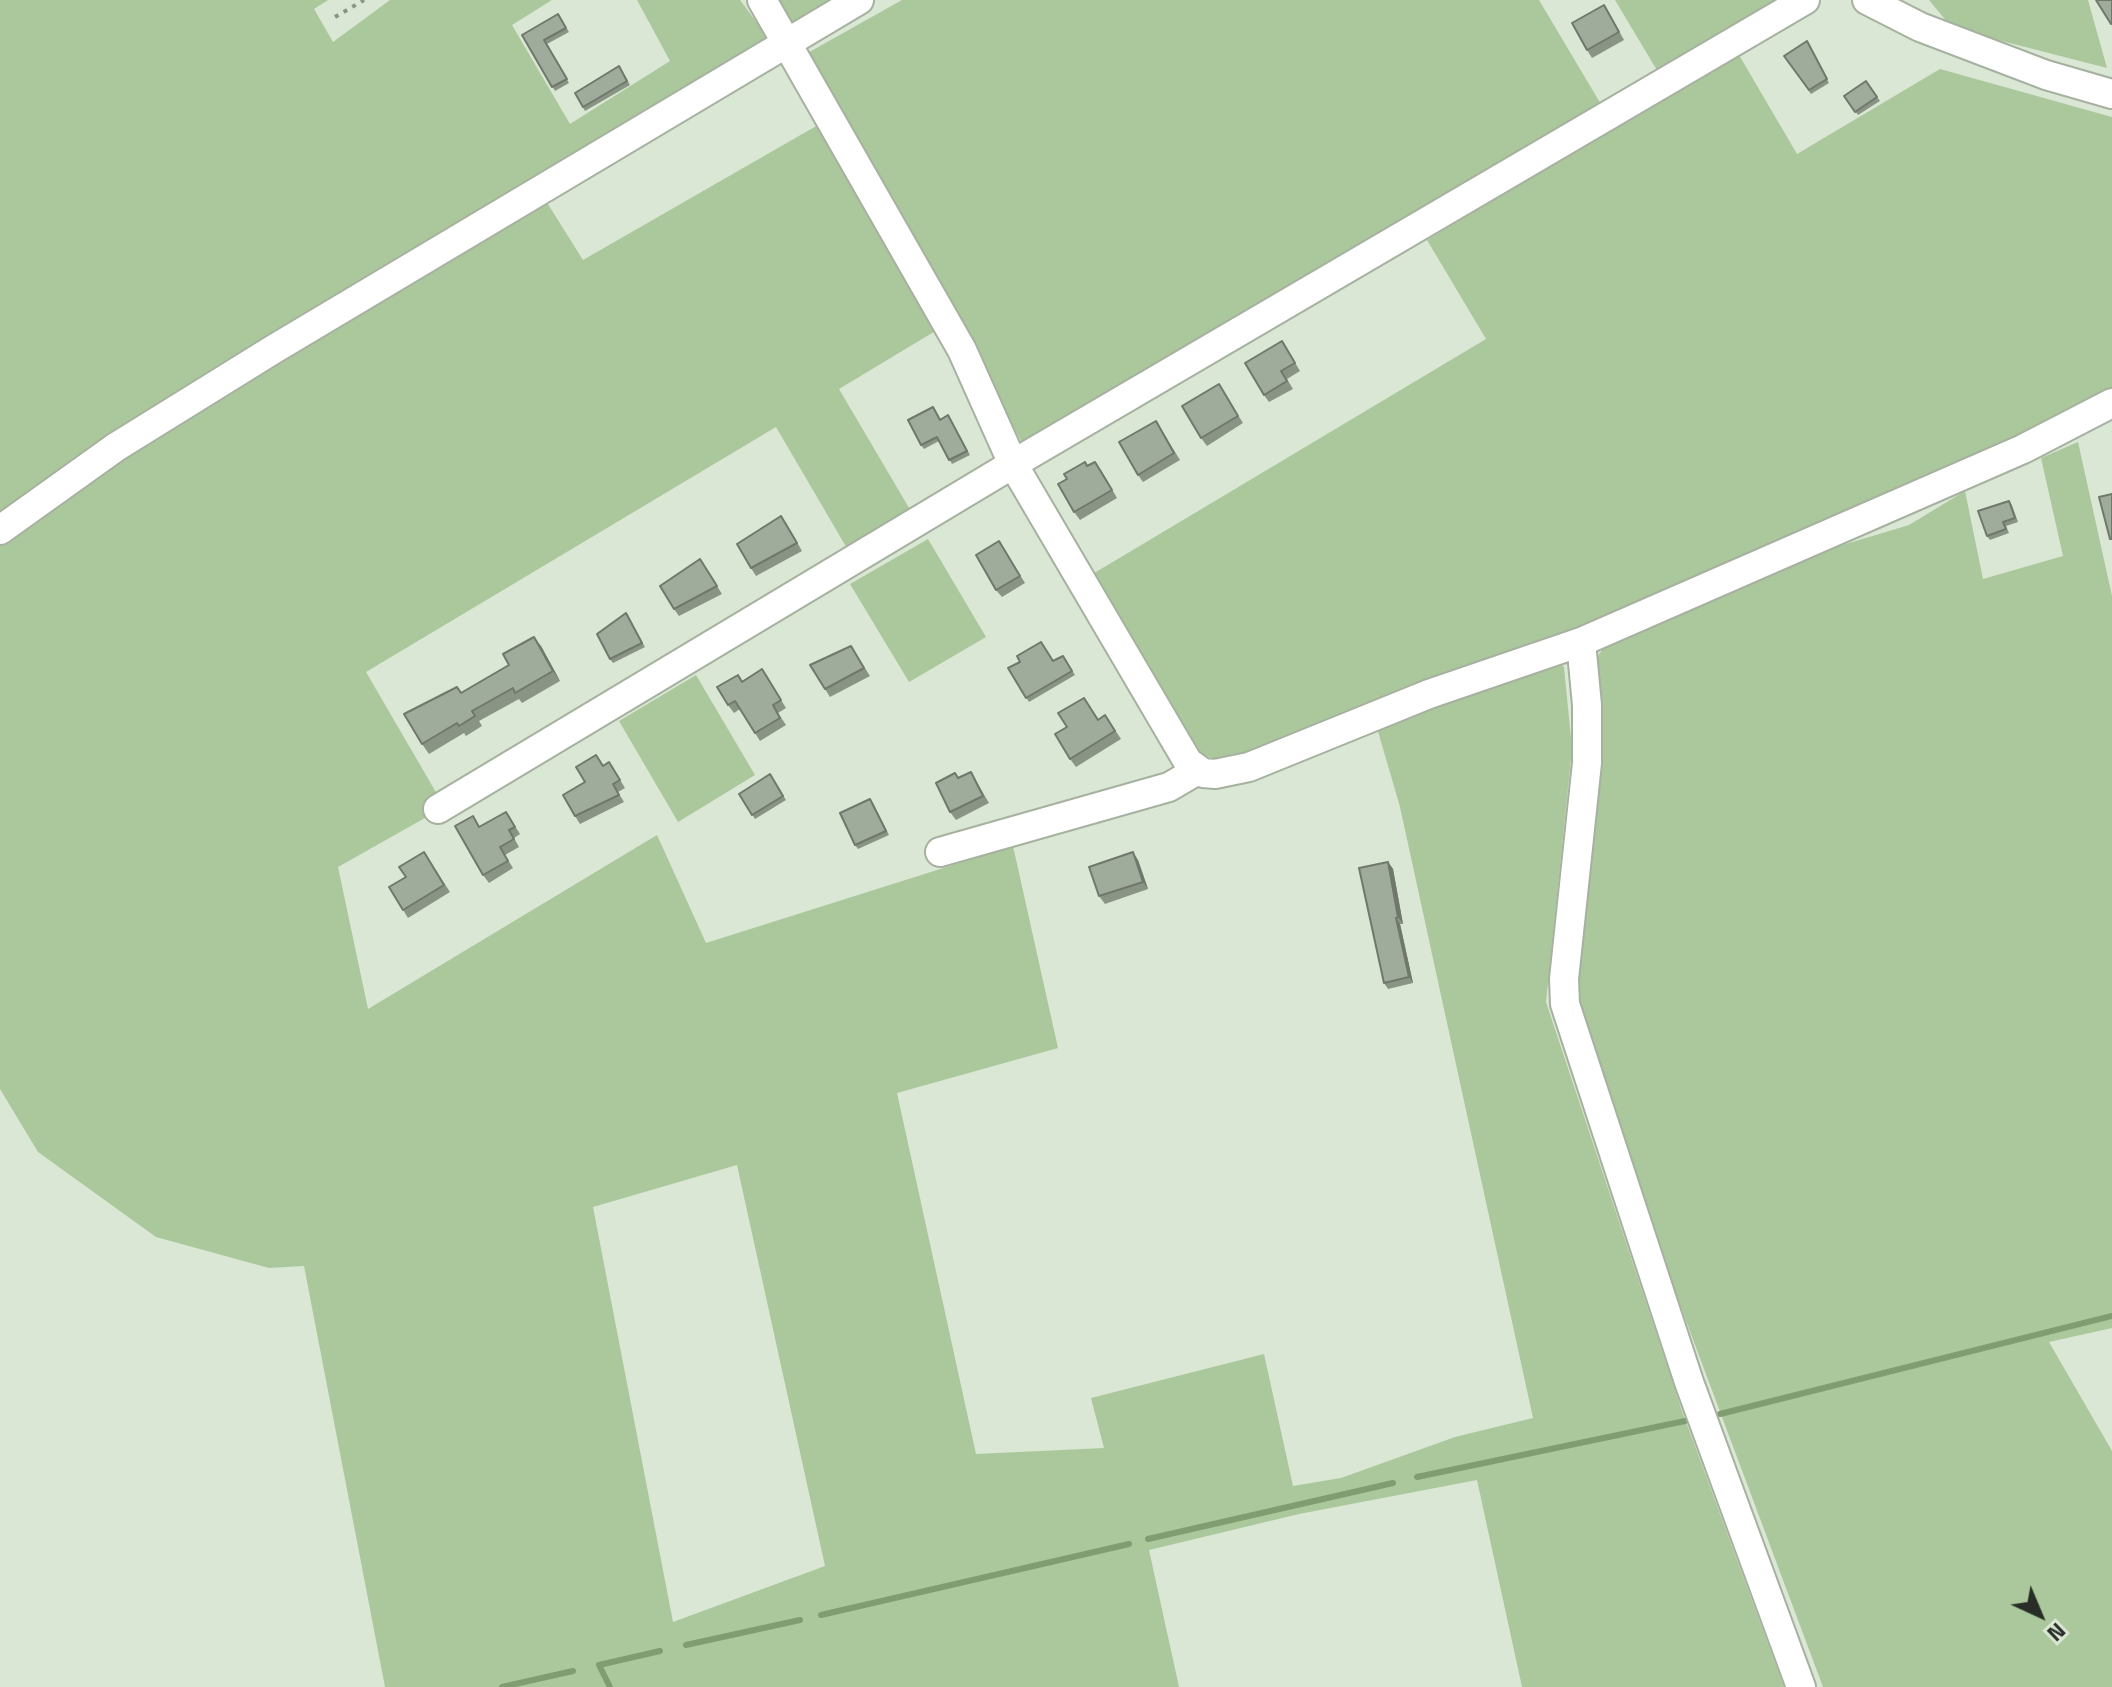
<!DOCTYPE html>
<style>
body{margin:0}
#map{position:relative;width:2112px;height:1687px;overflow:hidden;background:#dae7d4;font-family:"Titillium Web",sans-serif}
canvas{display:block}
.north{position:absolute;left:2000px;top:1575px;width:80px;height:80px;-webkit-text-stroke:6px #dae7d4;paint-order:stroke;rotate:136deg;font-size:22px;font-weight:700;line-height:32px;text-align:center;color:#292d27}
.north::after{content:'';display:block;margin:auto;width:28px;height:36px;background:#292d27;clip-path:polygon(50% 0,100% 100%,50% 72%,0 100%)}
</style>
<div id="map">
<canvas width="2112" height="1687"></canvas>
<div class="north">N</div>
</div>
<script>
const ctx = document.querySelector('canvas').getContext('2d');
ctx.lineJoin = 'round';
function paint(path, color) { ctx.fillStyle = color; ctx.fill(path, 'evenodd'); }
const toPath = rows => new Path2D(rows.map(r => 'M' + r).join(''));
function trace(path, color, width, dash) { ctx.strokeStyle = color; ctx.lineWidth = width; ctx.lineCap = dash ? 'butt' : 'round'; ctx.setLineDash(dash || []); ctx.stroke(path); }
paint(toPath([
 [0,0,328,0,314,9,333,42,390,0,552,0,512,25,570,124,670,61,637,0,740,0,770,40,546,201,583,260,818,125,942,327,839,389,912,513,848,550,776,427,366,672,437,794,432,814,338,867,368,1009,657,835,706,943,1013,846,1058,1048,897,1093,976,1454,1104,1448,1091,1398,1264,1354,1293,1486,1341,1478,1455,1437,1533,1418,1400,807,1375,721,1550,657,1564,667,1572,749,1546,1002,1682,1411,1784,1687,1522,1687,1477,1480,1299,1514,1149,1550,1179,1687,385,1687,304,1266,269,1268,156,1237,38,1152,0,1089],
 [737,1165,825,1566,673,1622,593,1207],
 [777,0,830,0,791,23],
 [902,0,1539,0,1602,106,1024,447,962,329,804,55],
 [1615,0,1778,0,1658,72],
 [1929,0,2088,0,2107,68,1963,31,1948,23],
 [1739,55,1797,154,1940,69,2112,117,2112,395,1740,565,1235,765,1197,753,1091,575,1486,339,1427,240],
 [2078,442,2112,596,2112,1328,2049,1342,2112,1451,2112,1687,1823,1687,1667,1270,1575,1001,1603,748,1593,663,1609,640,1796,559,1909,525,1965,491,1983,579,2063,556,2041,458],
 [928,539,986,637,909,682,850,584],
 [696,675,755,775,678,822,619,721]
]), '#aac89b');
trace(toPath([
 [1720,1414,2112,1316],
 [1417,1477,1685,1421],
 [1148,1539,1393,1483],
 [821,1615,1129,1544],
 [686,1645,800,1620],
 [502,1687,573,1671],
 [610,1687,599,1665,660,1651]
]), '#809c71', 6);
const minor = toPath([
 [762,0,962,350,1013,464,1188,762,1203,773,1215,774,1249,767,1429,694,1581,642],
 [1867,0,1920,27,2046,75,2112,94],
 [0,530,116,447,274,349,859,0],
 [438,809,1013,464,1805,0],
 [940,852,1169,787,1198,770],
 [1801,1687,1689,1382,1565,1004,1564,979,1587,763,1587,705,1581,642,2023,449,2112,403]
]);
trace(minor, '#a6b1a0', 32);
trace(toPath([
 [335,17,364,0]
]), '#8a9386', 4, [4, 6]);
trace(minor, '#fff', 28);
paint(toPath([
 [1609,13,1624,40,1592,58,1587,50],
 [558,14,569,32,547,44,569,83,555,91,522,35],
 [1807,41,1829,83,1811,94,1784,56],
 [619,66,630,85,585,111,575,93],
 [1866,81,1880,101,1858,115,1844,96],
 [1282,341,1300,371,1287,379,1293,389,1269,402,1264,395],
 [1219,384,1243,423,1207,446,1201,438],
 [936,411,940,419,948,415,970,455,952,464,939,441,924,449,921,445],
 [1161,429,1180,460,1143,482,1138,475],
 [1088,466,1101,470,1117,498,1080,520,1074,512],
 [2009,501,2012,505,2018,522,2006,526,2009,533,1990,540,1987,536],
 [786,523,802,551,756,576,751,568],
 [999,541,1025,583,1002,597,996,590],
 [700,559,722,594,679,616,674,609],
 [626,613,645,647,613,663,610,659],
 [541,646,560,681,522,703,519,699,479,721,482,726,466,736,464,733,429,754,422,744,462,692],
 [851,646,870,676,830,697,825,689],
 [1063,656,1075,675,1029,702,1008,668,1054,661],
 [762,669,786,708,778,713,786,725,760,741,740,709,734,713,728,705,742,681],
 [1105,715,1121,739,1076,767,1070,759,1098,720],
 [603,766,614,770,625,788,618,792,624,802,580,824,575,816,585,782],
 [971,772,989,803,956,820,950,812,958,778],
 [770,774,786,800,755,819,739,794],
 [873,803,889,835,858,849,855,845],
 [506,812,520,834,514,838,519,847,505,855,513,868,489,883,483,875,480,827],
 [424,852,450,892,408,918,389,887,406,877],
 [1138,860,1148,889,1105,904,1099,896],
 [1388,862,1393,869,1403,924,1400,924,1413,983,1388,989,1384,983]
]), '#8a9485');
paint(toPath([
 [534,637,541,646,560,681,553,671],
 [1133,852,1138,860,1148,889,1143,882],
 [1388,862,1393,869,1403,924,1398,917],
 [1396,918,1400,924,1413,983,1409,977]
]), '#70786c');
const building = toPath([
 [2096,0,2112,0,2112,23,2111,24,2096,0],
 [1604,5,1619,32,1587,50,1572,23,1604,5],
 [558,14,566,28,544,40,567,79,552,87,522,35,558,14],
 [1807,41,1827,79,1809,90,1784,56,1807,41],
 [619,66,627,81,583,107,575,93,619,66],
 [1866,81,1877,97,1855,112,1844,96,1866,81],
 [1282,341,1295,363,1281,371,1287,381,1264,395,1245,363,1282,341],
 [1219,384,1238,416,1201,438,1182,406,1219,384],
 [933,407,940,420,948,415,967,451,949,460,937,437,921,445,908,420,933,407],
 [1156,421,1174,453,1138,475,1119,442,1156,421],
 [1085,462,1087,466,1095,462,1112,490,1074,512,1058,484,1067,479,1064,474,1085,462],
 [2112,494,2112,539,2110,539,2099,497,2112,494],
 [2009,501,2015,518,2003,522,2006,529,1987,536,1978,511,2009,501],
 [781,516,797,543,751,568,737,544,781,516],
 [999,541,1020,576,996,590,976,555,999,541],
 [700,559,717,586,674,609,660,586,700,559],
 [626,613,642,643,610,659,597,634,626,613],
 [534,637,553,671,515,693,513,688,472,711,475,716,459,726,457,723,422,744,404,714,457,687,461,693,509,665,503,654,534,637],
 [1041,642,1053,661,1063,656,1072,671,1026,698,1008,668,1020,662,1017,656,1041,642],
 [851,646,864,668,825,689,810,665,851,646],
 [762,669,781,700,773,705,780,718,755,733,735,701,728,705,717,687,738,675,742,682,762,669],
 [1084,698,1098,720,1105,715,1115,731,1070,759,1055,734,1067,727,1058,713,1084,698],
 [596,755,603,766,609,762,620,780,613,784,619,795,575,816,563,795,585,782,576,767,596,755],
 [971,772,983,796,950,812,936,783,955,773,958,778,971,772],
 [770,774,783,796,752,815,739,794,770,774],
 [870,799,886,831,855,845,840,813,870,799],
 [506,812,515,827,509,830,514,839,500,847,508,861,483,875,455,826,473,816,479,827,506,812],
 [424,852,444,885,403,910,389,887,406,877,399,867,424,852],
 [1133,852,1143,882,1099,896,1089,867,1133,852],
 [1388,862,1398,917,1396,918,1409,977,1384,983,1359,868,1388,862]
]);
paint(building, '#a0ac9b');
trace(building, '#70786c', 2);
</script>
